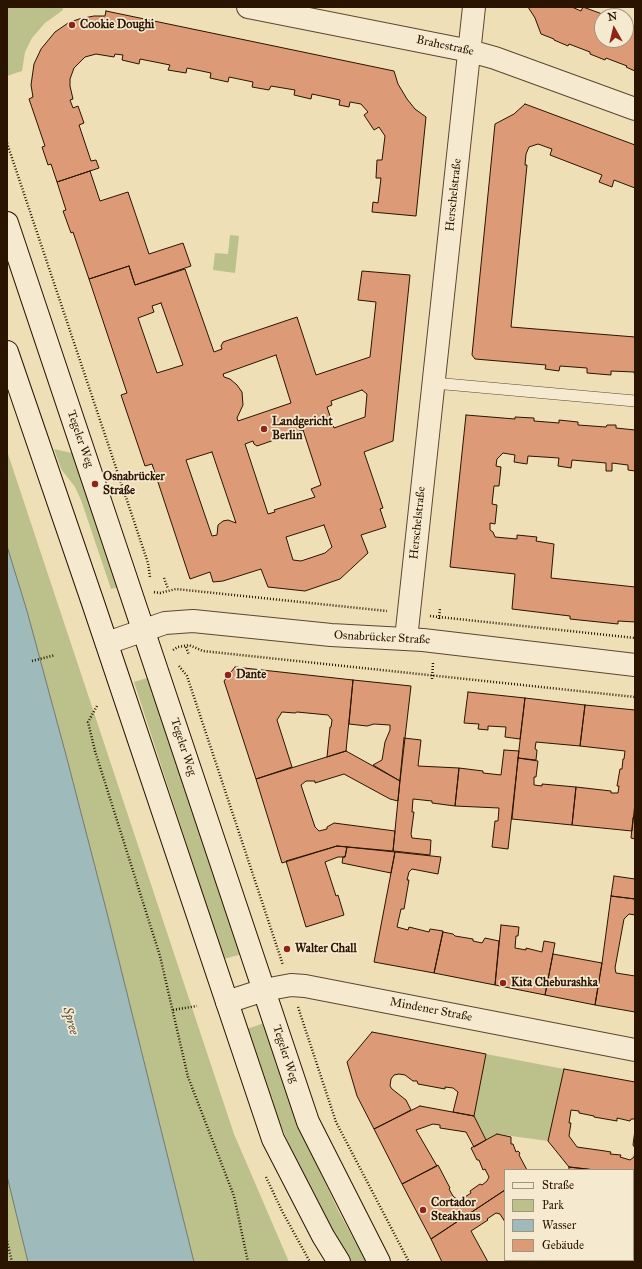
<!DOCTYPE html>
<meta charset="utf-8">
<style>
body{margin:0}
#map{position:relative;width:642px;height:1269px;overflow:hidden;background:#efdfb6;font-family:"IM FELL Great Primer",serif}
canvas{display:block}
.frame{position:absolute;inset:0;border:8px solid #2a1400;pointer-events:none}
.legend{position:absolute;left:504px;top:1169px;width:130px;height:92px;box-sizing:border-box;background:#f5ead0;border:1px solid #a4947d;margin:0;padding:5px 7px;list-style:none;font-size:12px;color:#2a1400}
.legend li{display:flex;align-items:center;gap:8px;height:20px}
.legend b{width:20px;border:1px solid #a4947d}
.north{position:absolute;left:594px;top:8px;width:40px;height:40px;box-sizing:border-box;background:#f5ead0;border:1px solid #a4947d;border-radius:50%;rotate:352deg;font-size:11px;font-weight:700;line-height:16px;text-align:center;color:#2a1400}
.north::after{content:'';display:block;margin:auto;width:14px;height:18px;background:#8f2418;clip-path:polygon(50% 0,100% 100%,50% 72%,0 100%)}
</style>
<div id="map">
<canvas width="642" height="1269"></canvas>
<div class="frame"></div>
<ul class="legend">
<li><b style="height:5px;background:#f5ead0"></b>Straße</li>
<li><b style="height:11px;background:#bcc18c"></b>Park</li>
<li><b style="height:11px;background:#9fbaba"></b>Wasser</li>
<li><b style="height:11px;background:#dc9a76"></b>Gebäude</li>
</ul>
<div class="north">N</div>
</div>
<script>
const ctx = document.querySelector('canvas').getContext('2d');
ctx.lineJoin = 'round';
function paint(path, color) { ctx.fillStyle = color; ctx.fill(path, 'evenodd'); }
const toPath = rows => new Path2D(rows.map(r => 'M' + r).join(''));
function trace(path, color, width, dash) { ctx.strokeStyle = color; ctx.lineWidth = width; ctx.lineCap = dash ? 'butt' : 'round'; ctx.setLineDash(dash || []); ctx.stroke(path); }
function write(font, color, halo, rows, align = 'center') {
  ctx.font = font + ' "IM FELL Great Primer",serif'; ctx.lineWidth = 3.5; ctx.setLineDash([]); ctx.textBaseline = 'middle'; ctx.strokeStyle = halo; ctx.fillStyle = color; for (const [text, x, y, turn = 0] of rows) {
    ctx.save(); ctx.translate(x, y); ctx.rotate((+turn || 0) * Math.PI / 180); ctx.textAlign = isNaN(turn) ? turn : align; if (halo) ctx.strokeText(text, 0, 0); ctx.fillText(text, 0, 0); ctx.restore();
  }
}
paint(toPath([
 [7,7,63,7,63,10,59,13,45,23,32,38,25,52,22,71,7,76],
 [230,235,239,236,235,273,213,270,215,253,228,254],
 [54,449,72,453,119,587,111,589,81,500,75,487,61,469],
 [7,451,234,1134,289,1262,194,1262,106,909,66,755,27,611,7,546],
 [150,677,242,954,224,959,134,682],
 [264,1023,300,1128,309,1149,339,1212,366,1262,348,1262,294,1156,272,1105,247,1029],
 [486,1054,564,1069,548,1141,497,1134,486,1140,474,1116],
 [7,1176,28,1262,7,1262]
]), '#bcc18c');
const water = toPath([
 [7,546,27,611,66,755,106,909,194,1262,28,1262,7,1176,7,546]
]);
paint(water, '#9fbaba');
trace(water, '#707870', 1);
const building = toPath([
 [528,7,572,7,581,11,583,7,605,15,602,16,602,40,626,40,626,24,635,27,635,71,626,67,627,66,606,58,605,60,590,54,590,52,569,44,568,46,554,40,554,39,541,34,535,18,528,7],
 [106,11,394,71,398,84,407,99,415,109,426,117,416,216,372,212,373,202,378,203,381,178,376,178,377,160,382,160,385,136,379,127,374,130,364,115,368,112,361,104,350,102,349,107,339,105,340,100,312,94,311,99,294,95,295,90,271,86,269,90,252,87,253,82,229,77,228,82,210,78,211,73,187,68,186,73,168,70,170,65,140,59,139,64,122,60,123,55,115,54,114,57,96,54,85,57,74,68,70,79,70,86,73,99,70,100,73,108,78,106,84,123,79,125,91,161,96,160,99,168,57,182,51,164,48,165,42,147,45,146,29,99,33,97,31,85,34,64,41,49,55,32,68,23,79,19,94,16,105,16,106,11],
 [525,104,635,145,635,188,614,180,612,187,599,182,602,175,550,155,552,149,538,144,529,147,526,154,525,165,527,165,511,327,635,337,635,377,634,372,611,371,611,375,587,373,587,368,560,366,559,371,545,369,546,365,475,359,472,355,495,124,514,114,525,104],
 [90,171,100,201,128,192,149,254,183,243,191,266,135,285,129,266,89,279,73,232,71,233,63,211,66,210,57,182,90,171],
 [129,266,135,285,185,269,214,352,222,349,221,346,223,342,297,317,316,375,370,357,376,302,358,300,362,271,410,275,393,441,364,452,383,508,380,509,386,527,361,535,368,553,340,579,305,591,268,587,261,569,223,581,213,582,210,572,190,579,152,464,145,466,121,395,127,393,89,279,129,266],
 [161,303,183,365,157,373,138,318,154,312,152,306,161,303],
 [276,355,291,403,238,421,237,418,243,405,242,392,237,385,230,379,224,377,223,374,276,355],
 [362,390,367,394,365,417,334,428,327,407,332,405,331,401,362,390],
 [303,430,321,485,311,489,315,497,274,510,275,512,268,514,245,444,253,441,254,444,257,446,303,430],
 [212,452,236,523,228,520,223,521,218,525,217,535,212,536,186,460,212,452],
 [324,525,332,547,325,553,301,561,293,560,286,537,324,525],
 [466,415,515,419,515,417,534,418,534,421,559,423,559,420,578,422,578,425,606,427,607,425,616,425,616,428,635,430,635,471,628,470,628,465,612,463,612,471,606,471,606,463,572,460,571,468,558,466,559,458,528,456,527,464,514,462,515,455,503,453,497,459,496,466,501,467,499,486,494,486,492,504,497,505,495,524,490,523,490,530,493,532,495,537,517,539,517,535,537,537,536,541,554,544,551,578,635,587,635,622,618,621,618,624,570,619,570,616,512,609,515,574,450,567,466,415],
 [235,667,353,680,346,751,327,757,330,727,331,727,332,720,328,715,297,712,295,713,282,712,277,720,292,767,256,779,224,681,235,667],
 [353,680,411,686,400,781,373,765,382,760,385,742,390,730,390,725,374,724,367,726,349,724,353,680],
 [468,692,525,698,520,739,505,737,506,727,488,726,488,730,478,729,479,724,464,723,468,692],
 [525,698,585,705,580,746,536,742,535,749,537,750,536,760,518,758,525,698],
 [585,705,635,710,635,803,632,831,572,825,576,787,611,791,611,793,618,793,619,786,617,786,620,769,622,769,623,759,624,759,625,751,580,746,585,705],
 [404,738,421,740,418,766,459,768,455,806,432,803,432,801,413,799,412,812,414,812,411,834,412,838,431,840,430,855,393,851,404,738],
 [504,750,519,751,508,849,492,847,495,821,498,821,499,808,455,806,459,768,483,771,483,773,501,775,504,750],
 [346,751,400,781,398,801,390,799,344,774,315,783,315,781,306,781,301,785,315,827,319,831,327,829,327,827,334,823,395,831,393,851,337,846,282,863,256,779,346,751],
 [518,758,538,761,536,777,534,777,534,785,542,786,542,784,576,787,572,825,512,819,518,758],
 [633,818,635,818,635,839,631,838,633,818],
 [337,846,347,847,345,857,338,857,325,862,336,896,338,895,344,915,306,927,286,861,337,846],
 [347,847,395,852,391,873,342,863,343,857,345,857,347,847],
 [395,852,441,857,438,874,412,869,409,872,407,880,409,880,404,909,401,909,397,927,408,930,409,927,429,932,430,929,443,931,434,973,374,962,395,852],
 [614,876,635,879,635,899,611,896,614,876],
 [611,896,635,899,635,915,629,914,624,919,615,968,616,973,635,976,635,1012,595,1005,602,963,611,896],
 [501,925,519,927,518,936,516,936,515,948,526,950,526,948,542,952,544,941,555,943,545,995,495,985,501,925],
 [443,932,453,934,455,936,473,939,473,941,482,943,485,938,499,941,495,985,434,973,443,932],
 [553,954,602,963,595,1005,545,995,553,954],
 [372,1032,486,1054,474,1116,453,1112,458,1092,453,1088,445,1087,445,1089,418,1084,417,1081,413,1081,405,1075,399,1074,394,1075,391,1079,390,1086,392,1089,406,1100,411,1110,374,1129,357,1096,347,1062,372,1032],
 [564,1069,635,1082,635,1119,631,1119,630,1121,617,1118,617,1121,594,1117,594,1116,579,1113,579,1111,571,1110,569,1123,571,1123,569,1136,577,1147,605,1151,611,1152,610,1154,621,1155,620,1157,630,1160,634,1157,635,1151,635,1175,633,1175,633,1170,595,1170,569,1167,548,1141,564,1069],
 [420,1106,474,1116,486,1140,474,1147,466,1132,440,1128,440,1125,433,1124,416,1130,437,1166,402,1184,374,1129,420,1106],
 [635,1130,635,1148,633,1145,635,1130],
 [497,1134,511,1137,511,1144,513,1144,516,1152,518,1151,520,1153,519,1155,527,1170,505,1170,505,1190,431,1239,402,1184,438,1165,450,1188,449,1189,453,1196,459,1201,471,1193,470,1191,480,1184,482,1185,487,1181,489,1177,485,1169,483,1170,479,1160,477,1160,471,1148,497,1134],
 [569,1167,595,1170,569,1170,569,1167],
 [633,1175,635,1175,635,1256,633,1256,633,1175],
 [505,1190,505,1222,500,1214,496,1213,487,1219,488,1220,471,1231,488,1262,442,1262,431,1239,505,1190],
 [633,1256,635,1256,635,1262,557,1262,557,1260,633,1260,633,1256]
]);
paint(building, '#dc9a76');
trace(building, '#2a1400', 1);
const service = toPath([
 [434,383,635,401]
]);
const minor = toPath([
 [248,7,470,51,495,58,635,109],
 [406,639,474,7],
 [227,1002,264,990,291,985,305,986,635,1050]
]);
const tertiary = toPath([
 [107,643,165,623,193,621,331,635,423,640,635,665]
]);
const secondary = toPath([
 [7,223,308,1122,379,1262],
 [7,352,93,603,273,1139,323,1236,339,1262]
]);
trace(service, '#5b472e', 12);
trace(minor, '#5b472e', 24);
trace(tertiary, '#5b472e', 24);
trace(secondary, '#2a1400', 24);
trace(toPath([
 [7,143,148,563,150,577],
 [164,578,168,589],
 [154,592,160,593,176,589,387,611],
 [430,616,635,638],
 [439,619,440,608],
 [186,647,189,655],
 [173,650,178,647,189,645,203,651,635,697],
 [32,661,55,655],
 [179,666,187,676,283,965],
 [432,679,433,663],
 [97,706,88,722,95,751,160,956,188,1077,234,1196,248,1262],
 [298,1007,336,1122,409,1262],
 [173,1010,197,1006],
 [266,1177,282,1211,310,1262],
 [7,1241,12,1262]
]), '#2a1400', 2.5, [1, 2]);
trace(service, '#f5ead0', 11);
trace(minor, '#f5ead0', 22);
trace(tertiary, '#f5ead0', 22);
trace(secondary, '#f5ead0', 22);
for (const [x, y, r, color] of [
 [72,25,4,"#8f2418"],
 [264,429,4,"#8f2418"],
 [95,484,4,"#8f2418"],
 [228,675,4,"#8f2418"],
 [287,949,4,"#8f2418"],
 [503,983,4,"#8f2418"],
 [423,1210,4,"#8f2418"]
]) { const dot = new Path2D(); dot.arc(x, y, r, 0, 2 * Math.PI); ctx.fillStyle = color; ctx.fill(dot); trace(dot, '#f5ead0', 1.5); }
write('bold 12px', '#2a1400', '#f5ead0', [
 ["Cookie Doughi",80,25],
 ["Landgericht",272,422],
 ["Berlin",272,436],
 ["Osnabrücker",103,477],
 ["Straße",103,491],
 ["Dante",236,675],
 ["Walter Chall",295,949],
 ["Kita Cheburashka",511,983],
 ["Cortador",431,1203],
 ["Steakhaus",431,1217]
], 'left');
write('12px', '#2a1400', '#f5ead0', [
 ["Brahestraße",445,46,12],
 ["Herschelstraße",454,195,-84],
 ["Tegeler Weg",80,439,71],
 ["Herschelstraße",418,523,-84],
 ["Osnabrücker Straße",382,638,3],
 ["Tegeler Weg",183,747,72],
 ["Mindener Straße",431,1010,11],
 ["Tegeler Weg",285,1054,72]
]);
write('italic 13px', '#534e41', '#f5ead0', [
 ["Spree",70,1021,75]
]);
</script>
